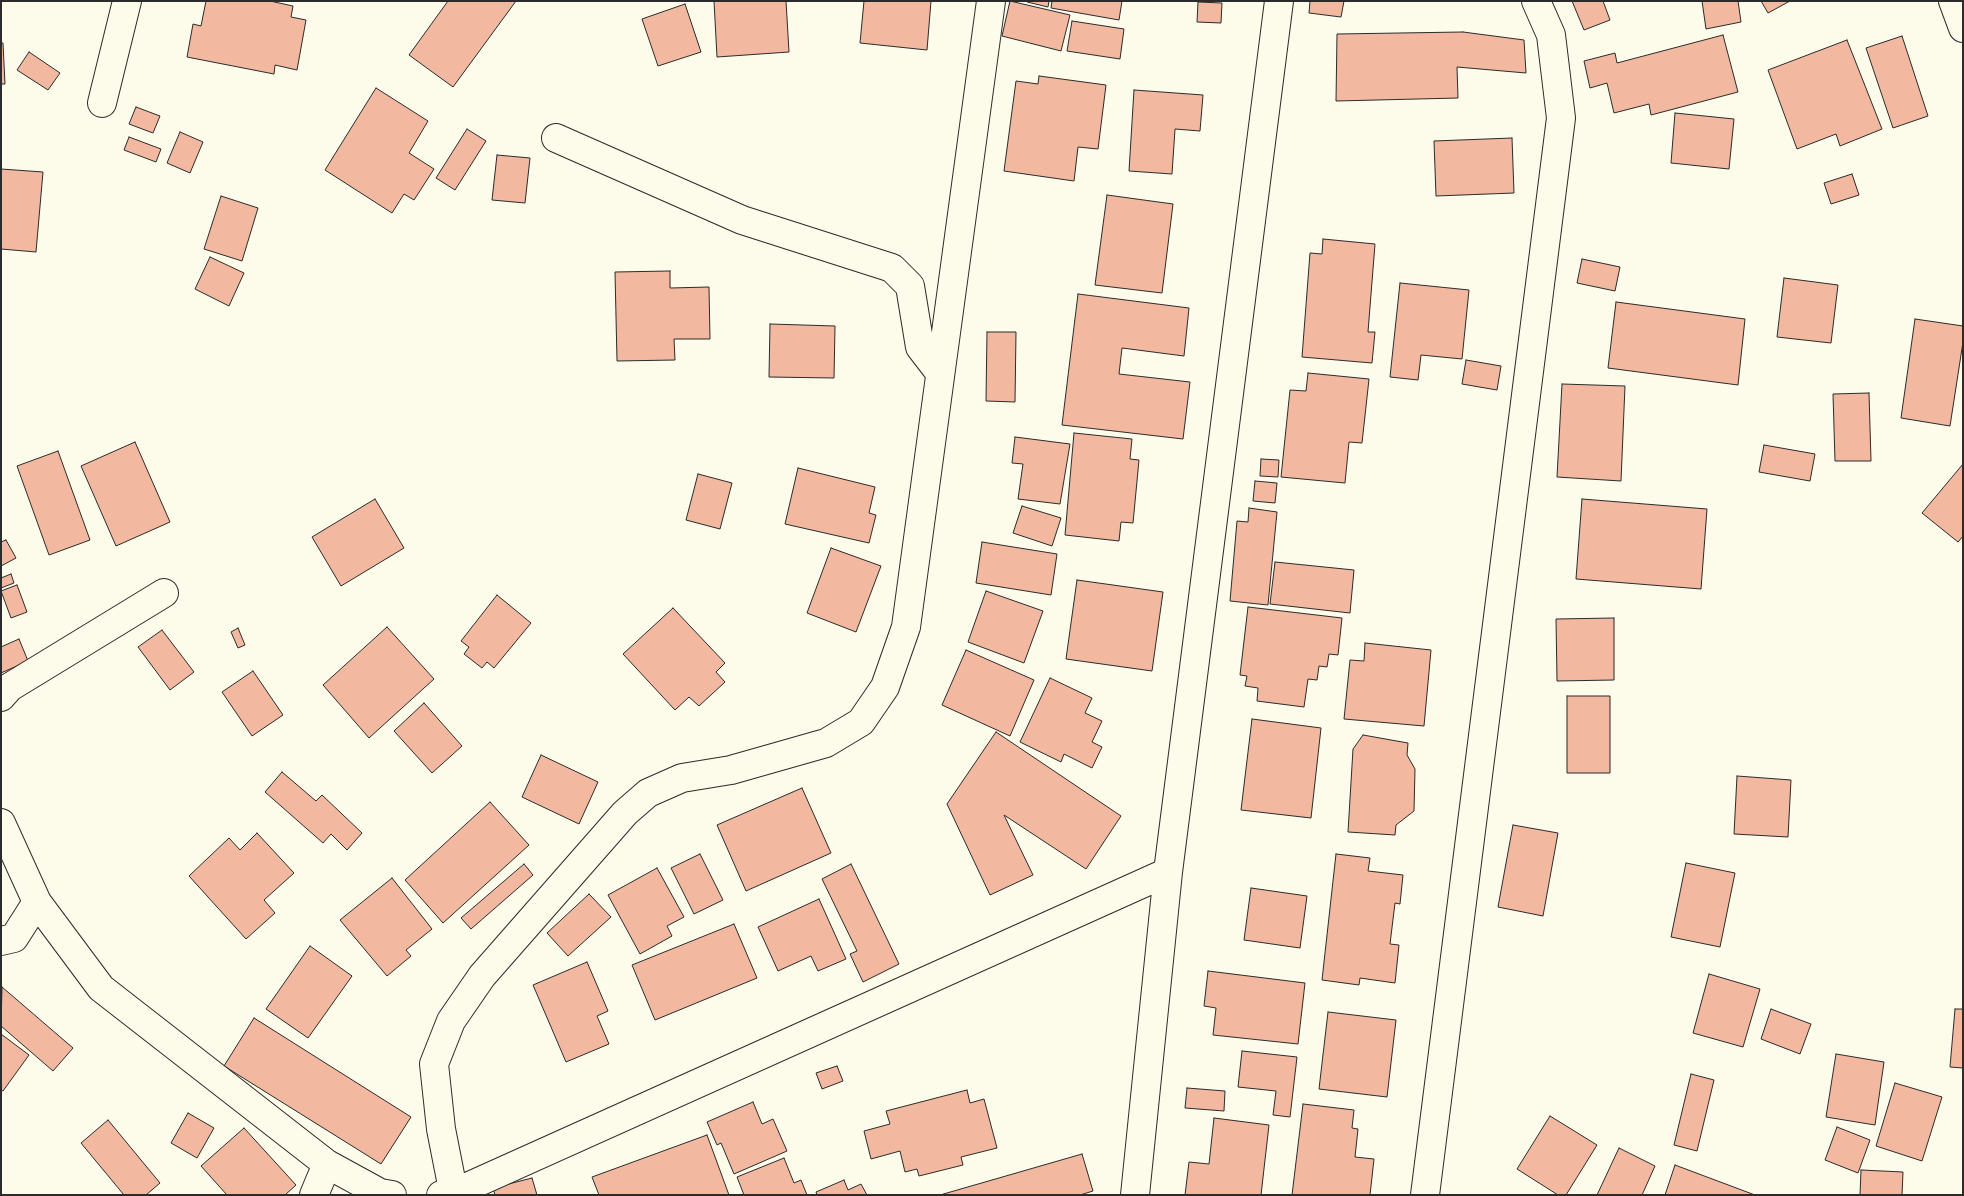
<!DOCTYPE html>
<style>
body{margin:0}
#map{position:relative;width:1964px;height:1196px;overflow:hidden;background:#fdfbea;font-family:Literata,serif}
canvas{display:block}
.frame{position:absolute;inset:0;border:2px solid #2b2b2b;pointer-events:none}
</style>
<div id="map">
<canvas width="1964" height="1196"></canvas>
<div class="frame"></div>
</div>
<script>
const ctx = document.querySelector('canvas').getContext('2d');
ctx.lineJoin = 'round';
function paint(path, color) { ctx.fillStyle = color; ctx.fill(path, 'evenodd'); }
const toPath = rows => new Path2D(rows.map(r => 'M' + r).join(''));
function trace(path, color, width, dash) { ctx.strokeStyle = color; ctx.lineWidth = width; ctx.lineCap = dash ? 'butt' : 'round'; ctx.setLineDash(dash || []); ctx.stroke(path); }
const building = toPath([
 [206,1,270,1,293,6,291,17,306,20,297,70,275,65,274,74,187,57,193,24,201,26,206,1],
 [448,1,516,1,453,87,409,55,448,1],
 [714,1,786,1,789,52,717,57,714,1],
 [864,1,931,1,927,50,860,43,864,1],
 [1010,1,1070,15,1061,51,1002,36,1010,1],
 [1049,1,1048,7,1027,2,1027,1,1049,1],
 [1052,1,1122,1,1119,20,1051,8,1052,1],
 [1310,1,1344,1,1341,17,1309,13,1310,1],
 [1572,1,1603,1,1610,20,1584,30,1572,1],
 [1702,1,1738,1,1741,22,1706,29,1702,1],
 [1761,1,1790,1,1768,13,1761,1],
 [1198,2,1222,3,1221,23,1197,22,1198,2],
 [685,4,701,52,658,66,642,19,685,4],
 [1072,21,1124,29,1120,59,1067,51,1072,21],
 [1463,32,1524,40,1526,73,1457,67,1458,98,1336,101,1337,34,1463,32],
 [1723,35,1738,92,1651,115,1649,104,1614,113,1607,83,1590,88,1584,61,1615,53,1617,63,1723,35],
 [1902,36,1928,116,1893,128,1866,48,1902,36],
 [1847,40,1882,129,1840,146,1836,134,1797,149,1768,70,1847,40],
 [1,43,3,43,5,84,1,84,1,43],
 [29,52,60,73,48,90,17,70,29,52],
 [1039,76,1106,85,1098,149,1078,147,1074,181,1004,171,1016,81,1038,84,1039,76],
 [376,88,428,121,409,153,434,169,414,200,404,194,392,213,325,170,376,88],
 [1134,90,1203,95,1200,131,1175,129,1172,174,1129,171,1134,90],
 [136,107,160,116,153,133,129,124,136,107],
 [1675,113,1734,119,1729,169,1671,163,1675,113],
 [467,129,486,141,455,190,436,178,467,129],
 [180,132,203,142,190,173,167,163,180,132],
 [129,137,161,149,156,162,124,150,129,137],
 [1512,138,1514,193,1436,196,1434,141,1512,138],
 [497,155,530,158,525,203,492,200,497,155],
 [1,169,43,172,36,252,1,249,1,169],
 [1852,174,1859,195,1831,204,1824,183,1852,174],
 [1107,195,1173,204,1162,293,1095,285,1107,195],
 [221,196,258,208,242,261,204,249,221,196],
 [1323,239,1375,244,1368,332,1375,332,1372,363,1302,357,1310,253,1322,254,1323,239],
 [210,257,244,273,229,306,195,289,210,257],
 [1582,259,1620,267,1615,291,1577,283,1582,259],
 [670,271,670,288,709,287,710,339,674,339,675,360,617,361,615,272,670,271],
 [1784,278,1838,285,1831,343,1777,337,1784,278],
 [1400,283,1469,290,1462,359,1421,355,1418,380,1390,377,1400,283],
 [1078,294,1189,308,1184,356,1122,348,1119,374,1190,382,1183,439,1062,425,1078,294],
 [1616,302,1745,319,1738,385,1608,368,1616,302],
 [1915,319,1963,326,1963,342,1950,426,1901,418,1915,319],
 [770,324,835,326,834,378,769,377,770,324],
 [987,332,1016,332,1015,402,986,401,987,332],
 [1466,360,1501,366,1497,390,1462,384,1466,360],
 [1308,373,1369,379,1362,443,1349,442,1345,483,1281,477,1290,390,1306,391,1308,373],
 [1562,384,1625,386,1621,481,1557,477,1562,384],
 [1869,393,1871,461,1835,461,1833,394,1869,393],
 [1074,433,1132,439,1130,459,1139,460,1133,523,1121,522,1119,541,1065,535,1074,433],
 [1015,437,1070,444,1060,504,1018,499,1023,464,1012,463,1015,437],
 [135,442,170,522,116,546,81,466,135,442],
 [1764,445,1815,454,1810,481,1759,472,1764,445],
 [58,451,90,540,49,555,17,466,58,451],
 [1261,459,1279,460,1278,477,1260,476,1261,459],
 [1963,464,1963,536,1958,542,1922,513,1963,464],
 [798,468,875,487,869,513,876,515,869,543,785,524,798,468],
 [698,474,732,483,720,529,686,520,698,474],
 [1255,481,1277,483,1275,503,1253,501,1255,481],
 [375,499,404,548,341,586,312,537,375,499],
 [1582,499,1707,509,1701,589,1576,579,1582,499],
 [1022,506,1061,518,1052,546,1013,533,1022,506],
 [1249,508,1277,512,1268,605,1230,601,1237,521,1248,522,1249,508],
 [6,540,16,558,1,566,1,542,6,540],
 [982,542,1057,554,1051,595,976,583,982,542],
 [831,548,881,566,856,632,807,613,831,548],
 [1275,562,1354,570,1350,613,1270,604,1275,562],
 [11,574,14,583,1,588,1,578,11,574],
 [1077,580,1163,592,1152,671,1066,659,1077,580],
 [17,585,27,612,11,618,1,591,17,585],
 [986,591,1043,611,1024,663,968,642,986,591],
 [497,595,531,623,494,668,487,662,482,668,464,654,469,647,461,641,497,595],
 [1248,607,1342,618,1338,655,1329,654,1327,667,1319,666,1317,680,1308,679,1304,707,1257,701,1258,688,1245,686,1247,676,1240,675,1248,607],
 [673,608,725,663,716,672,725,682,699,706,689,697,675,710,623,654,673,608],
 [1614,618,1614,680,1557,681,1556,619,1614,618],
 [387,627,434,679,369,738,323,685,387,627],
 [238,628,245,645,238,648,231,632,238,628],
 [162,630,194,672,170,690,138,647,162,630],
 [19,639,28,661,1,673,1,647,19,639],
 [1365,643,1431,650,1424,726,1344,719,1350,660,1364,661,1365,643],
 [966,650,1034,680,1010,736,942,705,966,650],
 [253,671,283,715,252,736,222,692,253,671],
 [1050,678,1092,698,1085,713,1102,721,1092,742,1102,747,1092,768,1064,754,1061,762,1020,742,1050,678],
 [1567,696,1610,696,1610,773,1567,773,1567,696],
 [424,703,462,746,432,773,394,731,424,703],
 [1252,719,1321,728,1311,818,1241,810,1252,719],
 [996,732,1121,816,1086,869,1004,815,1033,875,990,895,947,804,996,732],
 [1363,735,1408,743,1407,755,1415,769,1414,811,1396,825,1395,835,1348,832,1353,749,1363,735],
 [541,755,598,782,579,824,522,797,541,755],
 [282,772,316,801,322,795,362,833,347,850,331,834,323,843,265,792,282,772],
 [1737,776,1791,780,1788,837,1734,834,1737,776],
 [802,788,831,853,746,891,717,825,802,788],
 [490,802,529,845,443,923,405,880,490,802],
 [1513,825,1558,833,1543,916,1498,907,1513,825],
 [257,833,294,873,264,900,275,913,246,939,189,876,229,838,240,850,257,833],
 [700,854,723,900,694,914,671,868,700,854],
 [1336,854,1370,858,1368,871,1403,875,1400,904,1395,903,1390,944,1399,945,1395,983,1360,978,1359,985,1322,980,1336,854],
 [1686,863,1735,873,1720,947,1671,937,1686,863],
 [524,864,533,875,471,929,461,918,524,864],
 [851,864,899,964,863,982,850,954,857,951,822,879,851,864],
 [657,868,684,917,667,926,672,936,640,954,608,895,657,868],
 [392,878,432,929,406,950,411,956,387,976,340,920,392,878],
 [1251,888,1307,896,1300,948,1244,940,1251,888],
 [589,894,611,917,568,956,547,933,589,894],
 [819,899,846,959,818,971,811,956,778,971,758,927,819,899],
 [734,924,757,978,655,1020,632,965,734,924],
 [310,946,352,976,308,1038,266,1009,310,946],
 [587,962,608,1011,597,1016,609,1044,566,1062,533,985,587,962],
 [1208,971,1305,983,1298,1044,1213,1035,1216,1008,1204,1006,1208,971],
 [1709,974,1760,989,1743,1047,1693,1033,1709,974],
 [2,987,73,1048,53,1071,1,1026,2,987],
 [1771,1009,1811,1024,1800,1054,1761,1039,1771,1009],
 [1955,1009,1963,1009,1963,1068,1950,1067,1955,1009],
 [1328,1012,1396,1020,1387,1097,1319,1089,1328,1012],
 [254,1018,411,1117,381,1164,224,1066,254,1018],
 [1,1034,29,1055,3,1091,1,1090,1,1034],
 [1242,1051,1297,1057,1290,1117,1273,1115,1276,1091,1238,1087,1242,1051],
 [1836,1054,1884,1062,1875,1125,1826,1117,1836,1054],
 [837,1066,843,1081,822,1089,816,1073,837,1066],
 [1691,1074,1714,1080,1697,1151,1674,1145,1691,1074],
 [1895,1083,1942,1097,1922,1161,1876,1146,1895,1083],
 [1187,1088,1225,1091,1224,1111,1185,1108,1187,1088],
 [967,1090,970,1103,984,1099,997,1148,961,1157,963,1165,919,1176,917,1169,905,1172,900,1151,871,1159,864,1131,890,1124,886,1111,967,1090],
 [753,1102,762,1124,773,1119,787,1151,734,1174,721,1143,717,1145,707,1122,753,1102],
 [1303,1104,1354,1110,1352,1128,1358,1129,1355,1157,1374,1159,1370,1195,1292,1195,1303,1104],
 [188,1113,214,1128,197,1158,171,1143,188,1113],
 [1550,1116,1597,1145,1566,1195,1558,1195,1517,1169,1550,1116],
 [1214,1118,1269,1125,1261,1195,1185,1195,1189,1162,1209,1164,1214,1118],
 [108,1120,160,1183,146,1195,124,1195,81,1143,108,1120],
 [1837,1127,1870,1140,1858,1173,1825,1160,1837,1127],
 [244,1128,296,1185,285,1195,227,1195,201,1166,244,1128],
 [707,1135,729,1195,599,1195,592,1177,707,1135],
 [1619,1148,1655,1166,1642,1195,1597,1195,1619,1148],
 [1082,1154,1093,1191,1080,1195,940,1195,1082,1154],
 [784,1158,794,1183,801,1180,807,1195,744,1195,737,1177,784,1158],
 [1675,1165,1755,1195,1665,1195,1675,1165],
 [1861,1170,1903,1172,1902,1195,1860,1195,1861,1170],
 [532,1178,537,1195,495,1195,493,1188,532,1178],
 [844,1180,848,1190,861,1184,867,1195,817,1195,816,1192,844,1180]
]);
paint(building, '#f2b8a0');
trace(building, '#2b2b2b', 1);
const minor = toPath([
 [1953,1,1963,28],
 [102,103,127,1],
 [556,138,742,220,892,268,910,286,920,347,940,373],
 [1,697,10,687,164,593],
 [1,823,37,902,101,988,327,1164,380,1193,392,1195],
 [1,941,14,938,37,902],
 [314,1195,327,1164],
 [441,1195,454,1193,1168,872],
 [454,1195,441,1129,434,1064,451,1021,482,976,625,813,648,793,682,778,731,770,826,743,861,722,885,687,906,627,991,1],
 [1135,1195,1168,872,1279,1],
 [1425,1195,1561,118,1551,35,1536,1]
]);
trace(minor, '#2b2b2b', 30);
trace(minor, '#fdfbea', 28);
</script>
